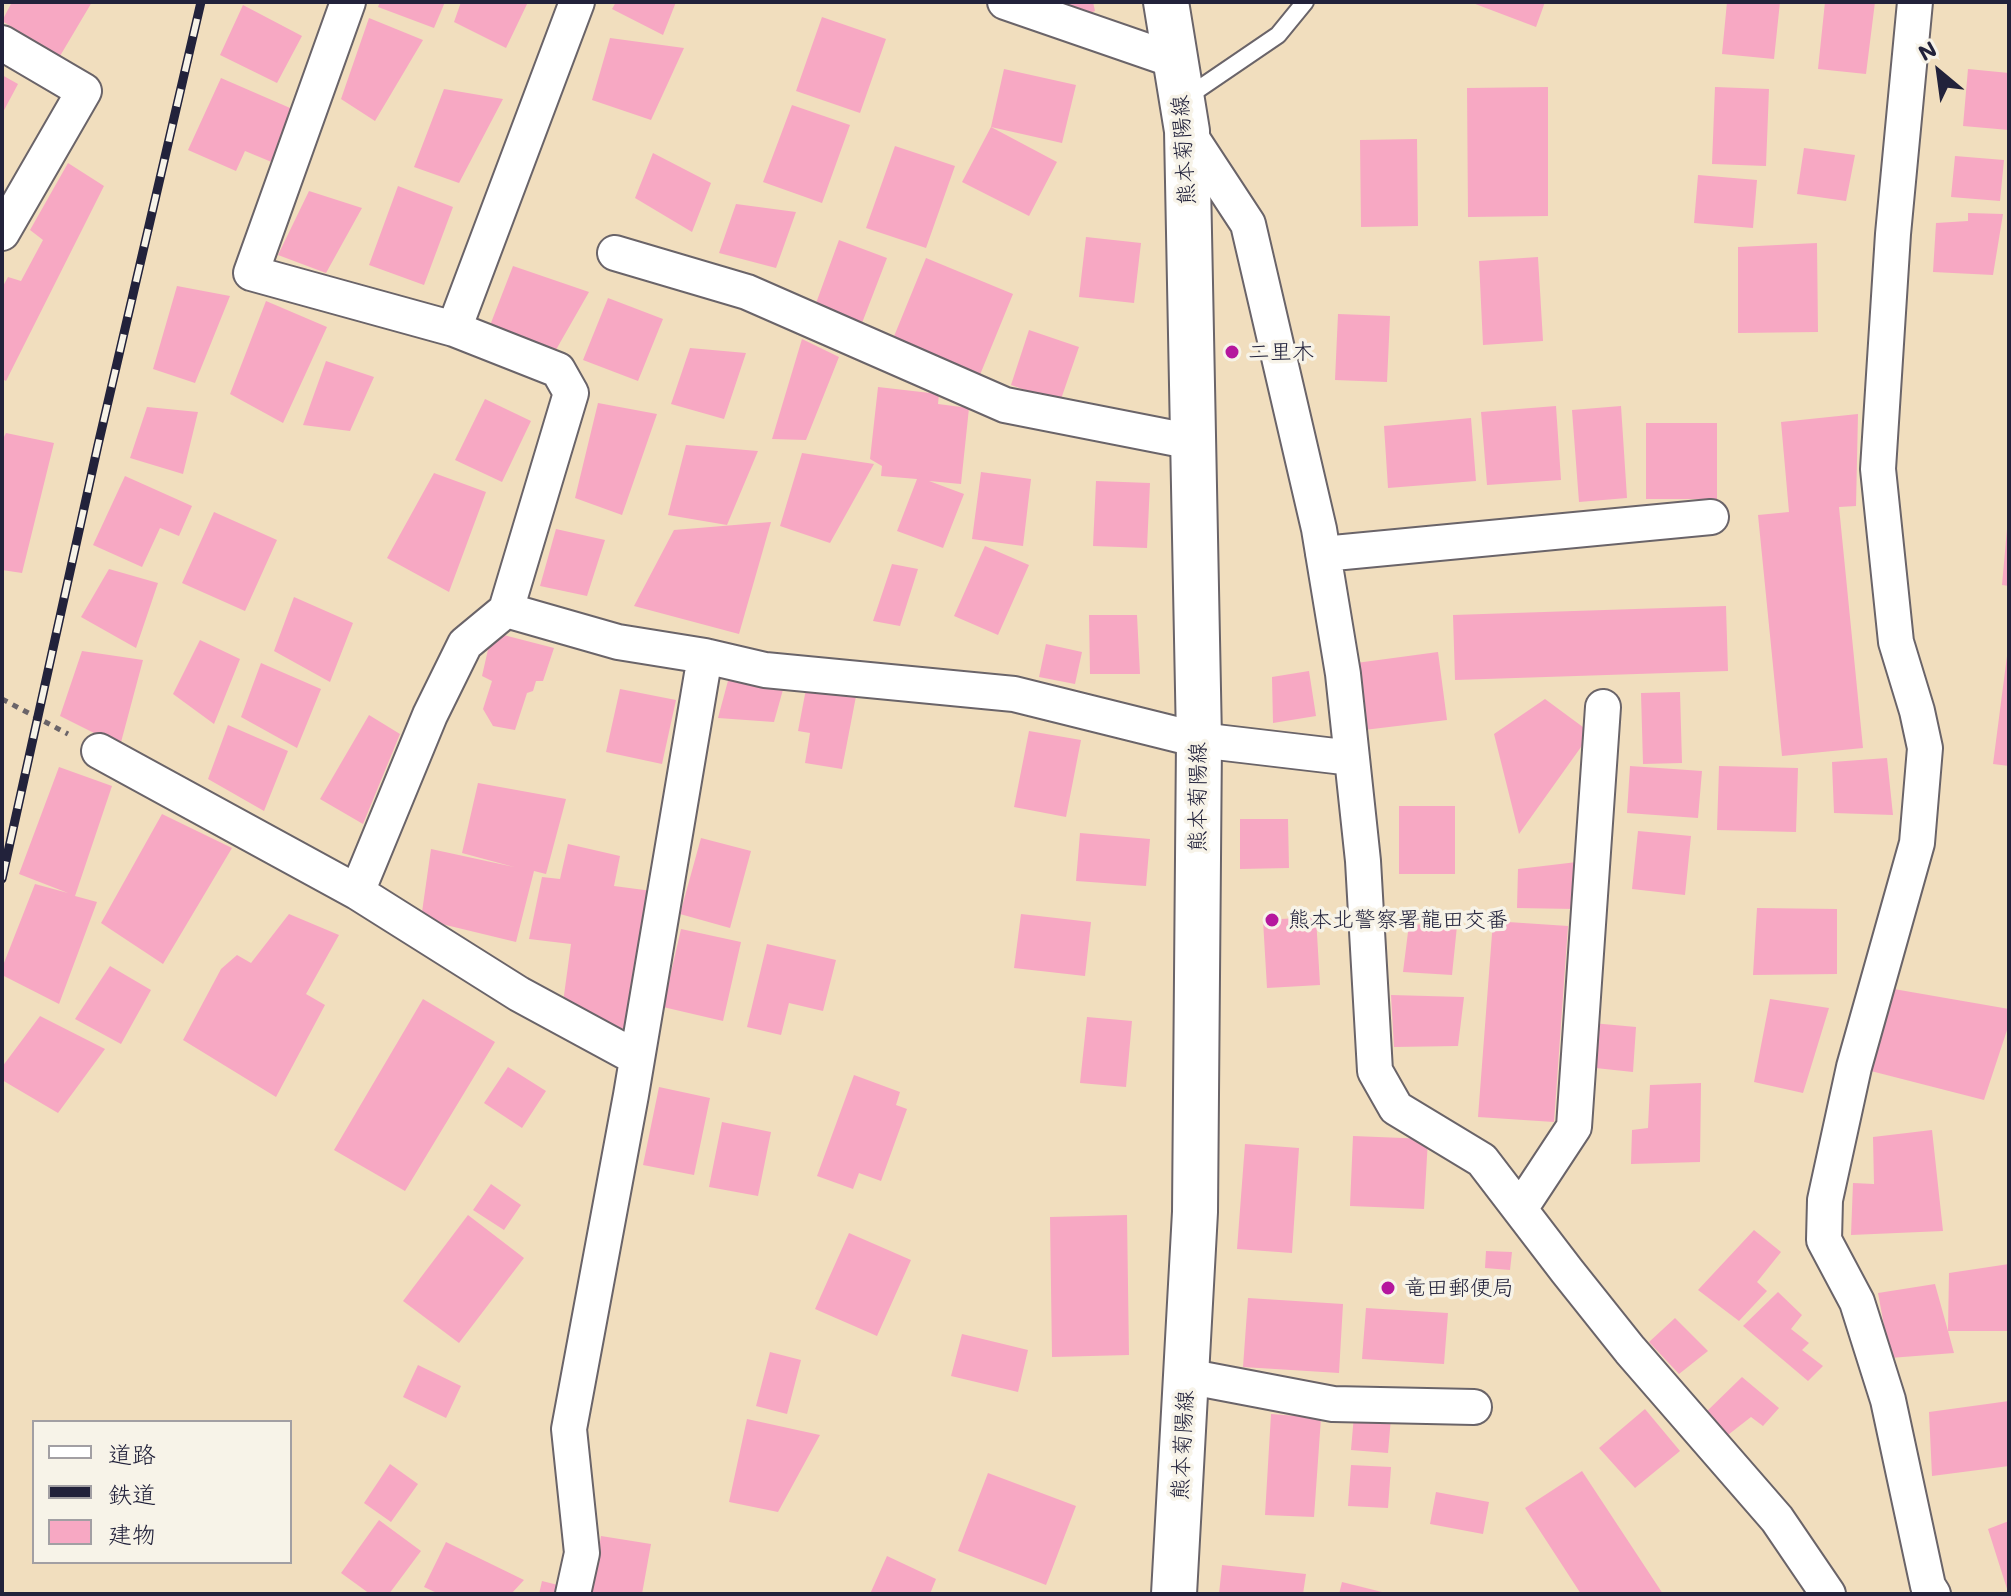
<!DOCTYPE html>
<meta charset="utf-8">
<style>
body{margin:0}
#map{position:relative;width:2011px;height:1596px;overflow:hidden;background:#f1debe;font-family:Mali,"Klee One",sans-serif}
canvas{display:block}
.frame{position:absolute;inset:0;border:4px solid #22223b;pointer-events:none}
.legend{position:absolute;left:32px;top:1420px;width:260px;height:144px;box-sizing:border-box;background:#f7f3e8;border:2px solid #a29fa3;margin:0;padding:10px 14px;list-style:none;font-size:24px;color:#22223b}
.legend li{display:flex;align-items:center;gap:16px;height:40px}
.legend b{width:40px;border:2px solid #a29fa3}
.north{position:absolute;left:1899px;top:32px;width:80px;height:80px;-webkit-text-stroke:6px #f7f3e8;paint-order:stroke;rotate:331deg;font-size:22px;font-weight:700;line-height:32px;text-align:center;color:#22223b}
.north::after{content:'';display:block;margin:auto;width:28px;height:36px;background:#22223b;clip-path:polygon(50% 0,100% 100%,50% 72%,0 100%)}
</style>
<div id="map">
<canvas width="2011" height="1596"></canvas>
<div class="frame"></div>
<ul class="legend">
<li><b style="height:10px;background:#fff"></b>道路</li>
<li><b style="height:10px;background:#22223b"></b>鉄道</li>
<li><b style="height:22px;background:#f7a8c3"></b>建物</li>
</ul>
<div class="north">N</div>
</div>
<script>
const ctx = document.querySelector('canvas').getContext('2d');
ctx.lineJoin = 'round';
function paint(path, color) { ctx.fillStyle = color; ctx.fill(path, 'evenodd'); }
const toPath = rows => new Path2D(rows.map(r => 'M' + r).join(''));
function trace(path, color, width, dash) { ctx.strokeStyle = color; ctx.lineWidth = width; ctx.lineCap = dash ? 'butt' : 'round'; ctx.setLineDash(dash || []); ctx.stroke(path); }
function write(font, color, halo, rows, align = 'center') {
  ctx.font = font + ' Mali,"Klee One",sans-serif'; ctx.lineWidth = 7; ctx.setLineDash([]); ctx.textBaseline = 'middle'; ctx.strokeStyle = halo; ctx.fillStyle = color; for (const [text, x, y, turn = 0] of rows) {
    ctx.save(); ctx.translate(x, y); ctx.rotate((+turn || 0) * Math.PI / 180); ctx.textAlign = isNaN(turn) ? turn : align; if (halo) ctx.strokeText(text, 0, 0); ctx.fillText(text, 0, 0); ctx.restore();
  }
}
paint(toPath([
 [12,2,92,2,60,56,2,21],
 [380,2,445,2,434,28,378,7],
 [461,2,528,2,506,48,454,22],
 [616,2,676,2,663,35,612,9],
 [1045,2,1093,2,1095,11,1086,15],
 [1470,2,1545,2,1536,27],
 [1727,2,1780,2,1774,59,1722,54],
 [1825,2,1875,2,1866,74,1818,69],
 [243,5,302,36,277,83,220,55],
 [822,17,886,39,860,113,796,91],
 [369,18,423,40,375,121,341,99],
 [610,38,684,48,651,120,592,100],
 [1004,69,1076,85,1062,143,991,127],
 [1968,69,2009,73,2009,130,1963,126],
 [2,75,18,84,2,114],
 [221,78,297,111,274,163,245,151,236,171,188,150],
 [1548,87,1548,216,1468,217,1467,88],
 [1715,87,1769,89,1766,166,1712,164],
 [444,89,503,99,459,183,414,167],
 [792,105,850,125,822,203,763,182],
 [991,127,1057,162,1029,216,962,182],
 [1417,139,1418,226,1361,227,1360,140],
 [895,146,955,166,926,248,866,228],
 [1804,148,1855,155,1846,201,1797,194],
 [653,153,711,183,692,232,635,198],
 [1955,156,2004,160,2000,201,1951,197],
 [68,163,104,186,6,381,2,379,2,288,8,277,21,281,43,240,30,230],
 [1698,175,1757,180,1753,228,1694,223],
 [398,186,453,207,424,285,369,265],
 [309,191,362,208,326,273,278,255],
 [736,204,796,212,776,268,719,253],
 [1968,213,2003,214,1993,275,1933,272,1936,223,1968,221],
 [1086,237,1141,243,1134,303,1079,297],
 [839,240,887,258,862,323,815,306],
 [1817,243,1818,332,1738,333,1738,247],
 [1538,257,1543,341,1483,345,1479,261],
 [926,258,1013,294,975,387,888,351],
 [513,266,589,292,553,355,489,328],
 [177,286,230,296,195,383,153,369],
 [608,298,663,319,638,381,583,360],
 [266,301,327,327,283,423,230,394],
 [1338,314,1390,316,1387,382,1335,380],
 [1029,330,1079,347,1060,402,1011,385],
 [802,339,839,357,806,440,772,439],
 [690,348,746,353,724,419,671,404],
 [326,361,374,377,350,431,303,425],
 [878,387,939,394,938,404,969,408,961,484,929,481,964,494,943,548,897,531,917,479,881,476,882,466,870,459],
 [485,399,531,421,502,482,455,460],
 [598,403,657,414,622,515,575,498],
 [1556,406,1561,480,1487,485,1481,412],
 [1621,406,1627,498,1579,502,1572,410],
 [147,407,198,412,183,474,130,458],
 [1858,414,1856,506,1839,507,1863,748,1782,756,1758,515,1789,512,1781,422],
 [1471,418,1476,481,1388,488,1384,426],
 [1646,423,1717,423,1717,499,1646,499],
 [6,433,54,443,22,573,2,570,2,441],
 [686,445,758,451,727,525,668,515],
 [802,453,874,464,830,543,780,526],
 [981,472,1031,479,1023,546,972,539],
 [434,473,486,492,449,592,387,558],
 [125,476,192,506,179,536,160,528,142,567,93,545],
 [1096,481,1150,483,1147,548,1093,546],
 [214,512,277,540,245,611,182,583],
 [771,522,739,634,634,606,674,530],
 [556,529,605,540,587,596,540,586],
 [2007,529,2009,529,2009,586,2002,585],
 [985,546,1029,565,998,635,954,616],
 [892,564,918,569,900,626,873,621],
 [109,569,158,583,136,648,81,617],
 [294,597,353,623,330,682,274,651],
 [1726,606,1728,671,1455,680,1453,615],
 [1089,615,1137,615,1140,674,1090,674],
 [492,632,554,648,543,681,536,681,533,691,527,693,515,730,493,726,483,709,492,681,482,676],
 [200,640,240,659,214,724,173,694],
 [1046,644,1082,652,1075,684,1039,677],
 [82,651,143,660,120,746,60,716],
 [1438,652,1447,720,1364,730,1356,663],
 [2007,656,2009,656,2009,766,1993,764],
 [261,663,321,689,297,748,241,717],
 [1309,671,1316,716,1273,723,1272,677],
 [729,677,784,686,774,722,718,718],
 [620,689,676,700,662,764,606,752],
 [806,689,857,691,842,769,805,763,810,733,798,731],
 [1680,692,1682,763,1643,764,1641,693],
 [1545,699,1591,733,1519,834,1494,734],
 [369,715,400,734,363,824,320,799],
 [228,725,288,751,264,811,208,779],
 [1029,731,1081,740,1066,817,1014,807],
 [1887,758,1893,815,1834,813,1832,762],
 [1630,766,1702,771,1698,818,1627,813],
 [1719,766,1798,768,1796,832,1717,830],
 [59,767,112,786,75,896,97,902,59,1004,2,975,2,968,35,884,68,893,19,874],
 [478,783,566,799,546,874,534,871,516,942,421,919,431,849,514,867,462,853],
 [1399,806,1455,806,1455,874,1399,874],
 [162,814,232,848,163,964,101,923],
 [1240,819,1288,819,1289,868,1240,869],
 [1638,831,1691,836,1685,895,1632,889],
 [1080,833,1150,839,1146,886,1076,881],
 [701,838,751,851,730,928,680,914],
 [568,844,620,856,614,886,652,891,625,1029,561,1017,571,944,529,939,542,877,560,879],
 [1577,862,1575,909,1517,908,1518,869],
 [1757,908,1837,909,1837,974,1753,975],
 [289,914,339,935,306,994,325,1005,276,1097,183,1040,221,969,237,955,251,963],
 [1021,914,1091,922,1085,976,1014,968],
 [1316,917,1320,985,1267,988,1263,920],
 [1493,921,1568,926,1554,1122,1478,1117],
 [1409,924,1457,926,1452,975,1403,972],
 [681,929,741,942,723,1021,663,1007],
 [767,944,836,960,823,1011,789,1003,781,1035,747,1027],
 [110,966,151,990,121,1044,75,1019],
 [1888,988,2009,1009,2009,1024,1984,1100,1867,1070],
 [1391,995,1464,997,1458,1046,1394,1047],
 [423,999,495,1042,405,1191,334,1150],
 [1770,999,1829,1008,1803,1093,1754,1082],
 [40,1016,105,1049,58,1113,2,1080,2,1067],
 [1087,1017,1132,1021,1126,1087,1080,1083],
 [1592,1023,1636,1027,1633,1072,1586,1067],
 [508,1067,546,1091,522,1128,484,1103],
 [854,1075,900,1092,896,1105,907,1109,881,1181,859,1173,853,1189,817,1176],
 [1701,1083,1700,1162,1631,1164,1632,1130,1648,1128,1650,1085],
 [659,1087,710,1098,694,1175,643,1165],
 [722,1122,771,1132,758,1196,709,1187],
 [1932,1130,1943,1231,1851,1235,1853,1183,1874,1184,1873,1137],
 [1353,1136,1428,1139,1424,1209,1350,1206],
 [1245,1144,1299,1148,1292,1253,1237,1249],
 [491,1184,521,1205,504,1230,473,1210],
 [468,1215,524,1258,459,1343,403,1301],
 [1127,1215,1129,1355,1052,1357,1050,1217],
 [1754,1230,1781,1252,1757,1282,1767,1291,1739,1321,1698,1290],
 [849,1233,911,1260,877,1336,815,1309],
 [1486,1251,1512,1252,1510,1270,1485,1268],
 [2009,1264,2009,1331,1948,1331,1954,1353,1890,1358,1878,1293,1935,1284,1948,1331,1949,1273],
 [1778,1292,1802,1315,1791,1329,1809,1343,1802,1350,1823,1366,1808,1381,1743,1326],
 [1248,1298,1343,1304,1339,1373,1243,1367],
 [1366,1308,1448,1313,1444,1364,1362,1359],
 [1675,1318,1708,1351,1679,1374,1649,1342],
 [962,1334,1028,1350,1018,1392,951,1376],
 [770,1352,801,1360,787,1414,756,1406],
 [418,1365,461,1386,446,1418,403,1397],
 [1742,1377,1779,1408,1763,1426,1751,1417,1724,1438,1703,1415],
 [2009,1401,2009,1466,1932,1476,1929,1412],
 [1645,1409,1680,1451,1635,1488,1599,1448],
 [1271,1414,1321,1418,1314,1517,1265,1515],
 [1354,1415,1391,1418,1388,1453,1351,1450],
 [747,1419,820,1435,778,1512,729,1502],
 [390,1464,418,1484,391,1522,364,1503],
 [1351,1465,1391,1467,1388,1508,1348,1506],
 [1582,1471,1663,1594,1581,1594,1525,1508],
 [988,1473,1076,1506,1046,1585,958,1551],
 [1436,1492,1489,1502,1483,1534,1430,1524],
 [379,1520,421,1551,389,1594,370,1594,341,1573],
 [2009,1521,2009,1592,2008,1592,1988,1529],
 [601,1536,651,1544,642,1594,591,1594],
 [446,1542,524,1580,511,1594,439,1594,424,1587],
 [887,1556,936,1579,930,1594,870,1594],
 [1222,1565,1306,1574,1303,1594,1219,1594],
 [542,1581,562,1586,560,1594,539,1594],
 [1342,1582,1386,1593,1385,1594,1339,1594]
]), '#f7a8c3');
const service = toPath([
 [1184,99,1278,35,1305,2]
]);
const minor = toPath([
 [348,2,251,273,454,329,558,370,571,393,506,610],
 [1005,2,1176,61],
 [1915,2,1893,234,1878,469,1896,642,1917,711,1925,748,1917,843,1854,1067,1825,1200,1824,1240,1857,1302,1888,1400,1928,1586,1933,1594],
 [2,43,84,91,2,233],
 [1187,131,1248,224,1319,529,1343,674,1363,861,1375,1071,1396,1108,1482,1160,1567,1271,1630,1350,1777,1519,1828,1594],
 [615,253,747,292,1005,405,1193,442],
 [454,329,577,2],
 [1323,554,1711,517],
 [99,751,357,892,519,994,637,1058],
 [357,892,430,715,465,644,506,610,618,642,705,656,765,670,1014,694,1199,740,1352,758],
 [1520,1209,1574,1127,1603,707],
 [1186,1376,1333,1404,1474,1407],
 [573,1594,582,1553,569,1429,631,1095,705,656]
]);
const secondary = toPath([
 [1166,2,1187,131,1199,740,1195,1212,1174,1594]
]);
trace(service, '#6a6469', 20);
trace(minor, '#6a6469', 38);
trace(secondary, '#6a6469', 48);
trace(toPath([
 [2,699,68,734]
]), '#6a6469', 5, [6, 6]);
trace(service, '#fff', 16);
trace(minor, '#fff', 34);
trace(secondary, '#fff', 44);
const rail = toPath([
 [2,879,98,445,201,2]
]);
trace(rail, '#22223b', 9);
trace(rail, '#f7f3e8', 6, [18]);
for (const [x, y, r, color] of [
 [1232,352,8,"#b5179e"],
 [1272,920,8,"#b5179e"],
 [1388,1288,8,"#b5179e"]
]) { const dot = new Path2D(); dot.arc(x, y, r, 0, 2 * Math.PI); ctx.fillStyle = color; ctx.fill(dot); trace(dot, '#f7f3e8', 3); }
write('22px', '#22223b', '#f7f3e8', [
 ["熊本菊陽線",1184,150,-94],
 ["熊本菊陽線",1198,797,-90],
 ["熊本菊陽線",1183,1445,-87]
]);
write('22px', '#22223b', '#f7f3e8', [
 ["二里木",1248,352],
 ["熊本北警察署龍田交番",1288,920],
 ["竜田郵便局",1404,1288]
], 'left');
</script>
